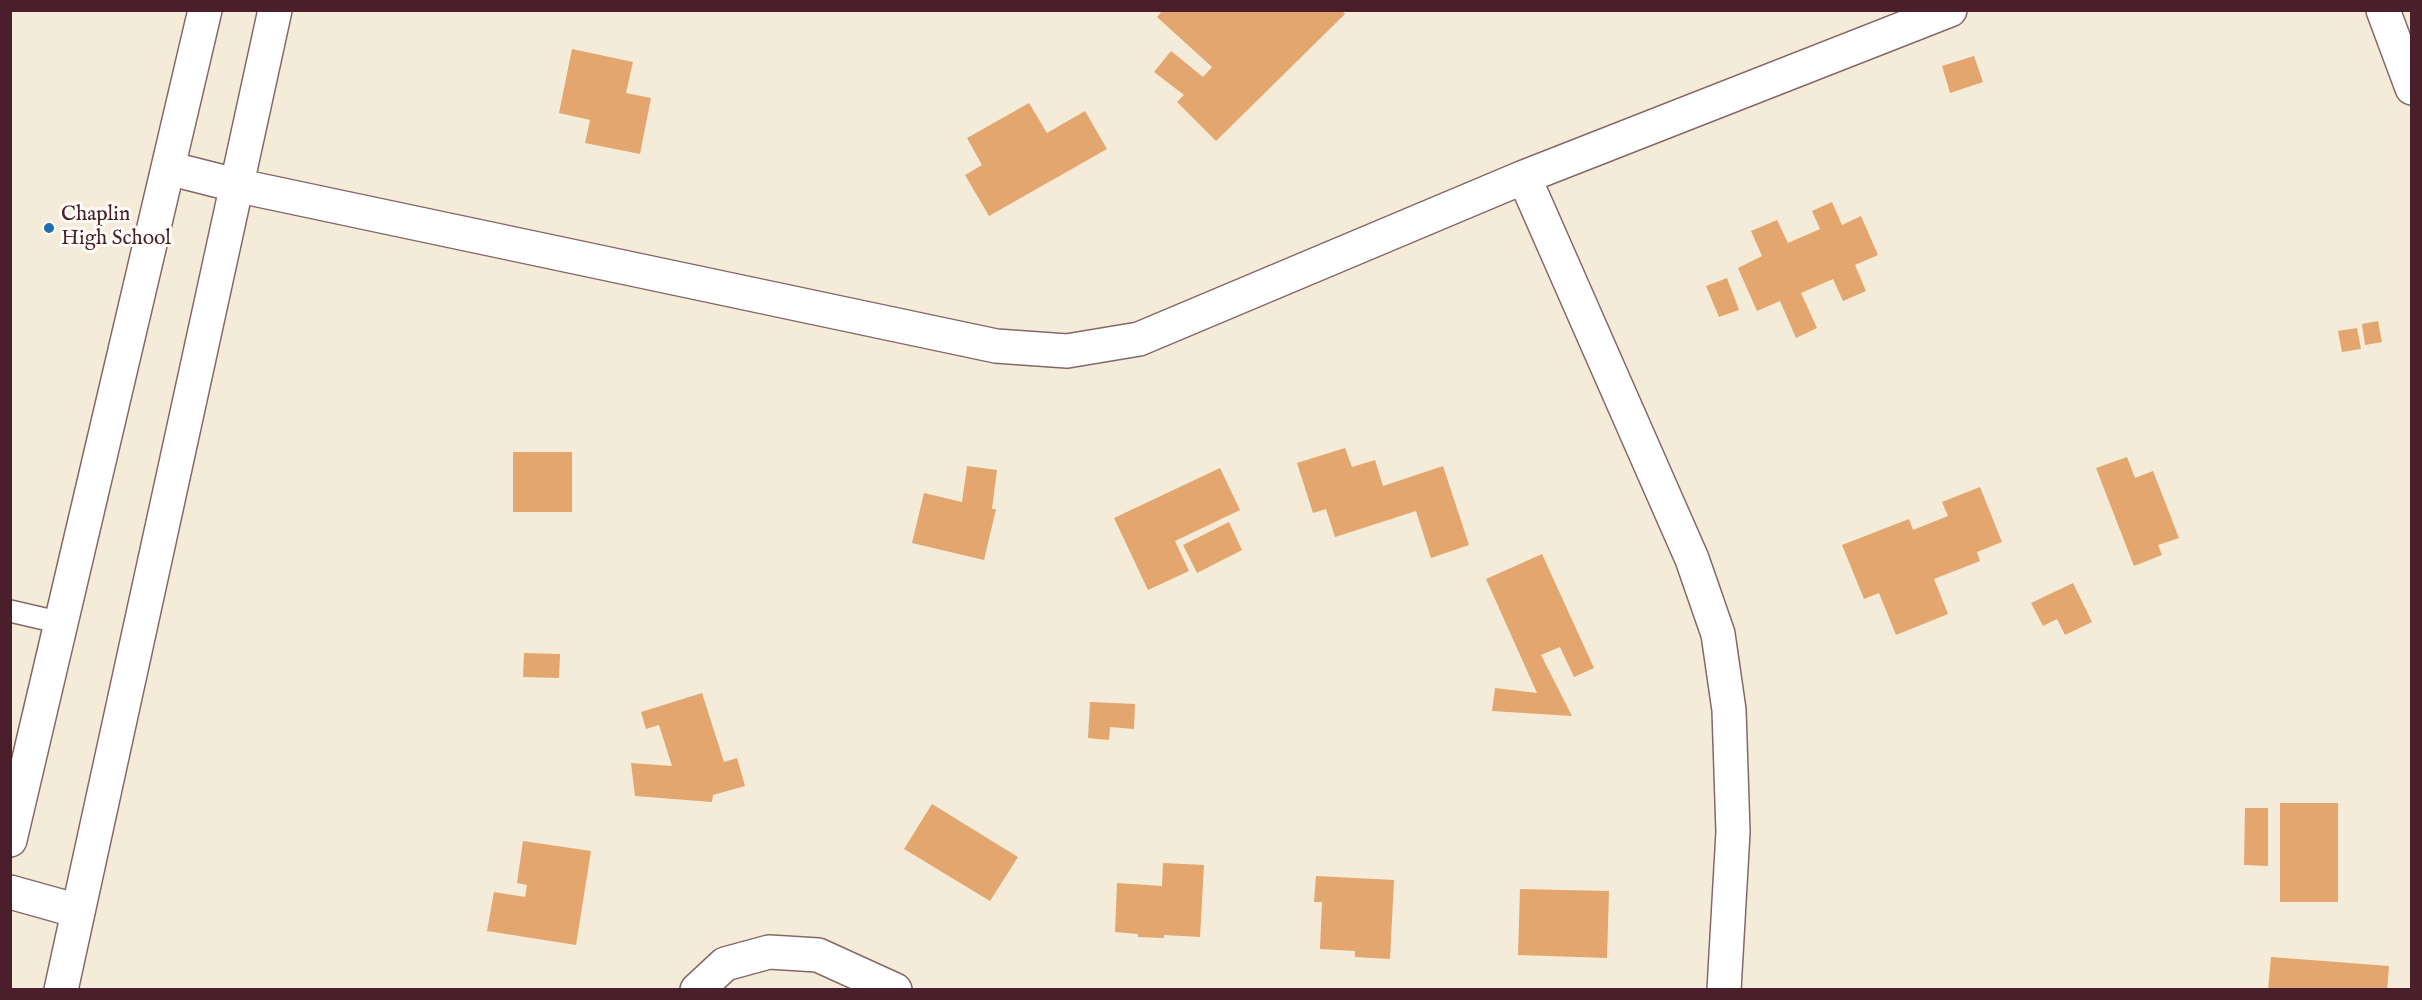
<!DOCTYPE html>
<style>
body{margin:0}
#map{position:relative;width:2422px;height:1000px;overflow:hidden;background:#f4ecd8;font-family:"IM FELL English",serif}
canvas{display:block}
.frame{position:absolute;inset:0;border:12px solid #4a1f2b;pointer-events:none}
</style>
<div id="map">
<canvas width="2422" height="1000"></canvas>
<div class="frame"></div>
</div>
<script>
const ctx = document.querySelector('canvas').getContext('2d');
ctx.lineJoin = 'round';
function paint(path, color) { ctx.fillStyle = color; ctx.fill(path, 'evenodd'); }
const toPath = rows => new Path2D(rows.map(r => 'M' + r).join(''));
function trace(path, color, width, dash) { ctx.strokeStyle = color; ctx.lineWidth = width; ctx.lineCap = dash ? 'butt' : 'round'; ctx.setLineDash(dash || []); ctx.stroke(path); }
function write(font, color, halo, rows, align = 'center') {
  ctx.font = font + ' "IM FELL English",serif'; ctx.lineWidth = 6; ctx.setLineDash([]); ctx.textBaseline = 'middle'; ctx.strokeStyle = halo; ctx.fillStyle = color; for (const [text, x, y, turn = 0] of rows) {
    ctx.save(); ctx.translate(x, y); ctx.rotate((+turn || 0) * Math.PI / 180); ctx.textAlign = isNaN(turn) ? turn : align; if (halo) ctx.strokeText(text, 0, 0); ctx.fillText(text, 0, 0); ctx.restore();
  }
}
paint(toPath([
 [1163,10,1342,10,1345,14,1216,141,1177,102,1184,95,1154,72,1171,51,1203,77,1212,67,1157,17],
 [572,49,633,62,626,93,651,98,640,154,585,143,590,120,559,113],
 [1974,56,1983,82,1950,93,1942,66],
 [1029,103,1047,133,1085,111,1107,149,989,216,965,175,982,165,967,138],
 [1832,202,1842,225,1861,216,1878,255,1855,265,1866,291,1843,301,1833,279,1801,293,1817,328,1796,338,1780,301,1757,311,1738,268,1762,256,1751,231,1777,220,1788,243,1820,229,1812,211],
 [1727,278,1739,310,1719,317,1706,286],
 [2378,321,2382,342,2365,345,2362,324],
 [2357,328,2361,349,2342,352,2338,331],
 [1345,448,1352,467,1375,460,1383,486,1443,466,1469,545,1431,558,1416,511,1335,537,1326,509,1313,513,1297,463],
 [513,452,572,452,572,512,513,512],
 [2127,457,2135,478,2153,471,2179,538,2158,545,2162,555,2134,566,2096,468],
 [967,466,997,470,992,509,996,509,984,560,912,543,924,493,962,502],
 [1220,468,1240,510,1175,541,1189,571,1148,590,1114,518],
 [1980,487,2002,542,1977,552,1980,561,1934,579,1948,614,1896,635,1879,593,1864,599,1842,545,1909,519,1913,530,1948,516,1942,502],
 [1229,522,1242,550,1197,573,1183,545],
 [1542,554,1594,668,1574,677,1560,647,1541,655,1572,716,1492,711,1495,688,1537,693,1486,579],
 [2073,583,2092,622,2065,635,2057,619,2043,626,2031,603],
 [524,653,560,654,559,678,523,677],
 [702,693,724,762,737,758,745,786,713,795,712,802,635,796,631,763,672,766,659,725,646,729,641,712],
 [1090,702,1135,704,1134,729,1110,727,1109,740,1088,738],
 [2280,803,2338,803,2338,902,2280,902],
 [932,804,1018,857,990,901,904,849],
 [2245,808,2268,808,2268,866,2244,865],
 [523,841,591,851,576,945,487,931,494,892,525,897,527,885,517,883],
 [1163,863,1204,865,1200,937,1164,935,1164,938,1138,937,1138,934,1115,932,1117,883,1162,886],
 [1316,876,1394,880,1390,959,1355,957,1355,951,1320,949,1322,902,1314,902],
 [1520,889,1609,891,1607,958,1518,955],
 [2271,957,2389,966,2387,990,2268,990]
]), '#e2a66e');
const lane = toPath([
 [10,611,62,623]
]);
const street = toPath([
 [2383,10,2412,88],
 [168,168,235,185,996,346,1067,351,1139,339,1524,177,1950,10],
 [1524,177,1692,559,1718,634,1729,710,1733,832,1724,990],
 [10,840,205,10],
 [10,892,78,911],
 [61,990,275,10],
 [697,990,725,964,769,952,818,955,895,990]
]);
trace(lane, '#866768', 24);
trace(street, '#866768', 36);
trace(lane, '#fff', 21);
trace(street, '#fff', 33);
for (const [x, y, r, color] of [
 [49,228,6,"#1f6fb2"]
]) { const dot = new Path2D(); dot.arc(x, y, r, 0, 2 * Math.PI); ctx.fillStyle = color; ctx.fill(dot); trace(dot, '#fdfcf7', 2); }
write('21px', '#4a1f2b', '#fdfcf7', [
 ["Chaplin",61,216],
 ["High School",61,240]
], 'left');
</script>
